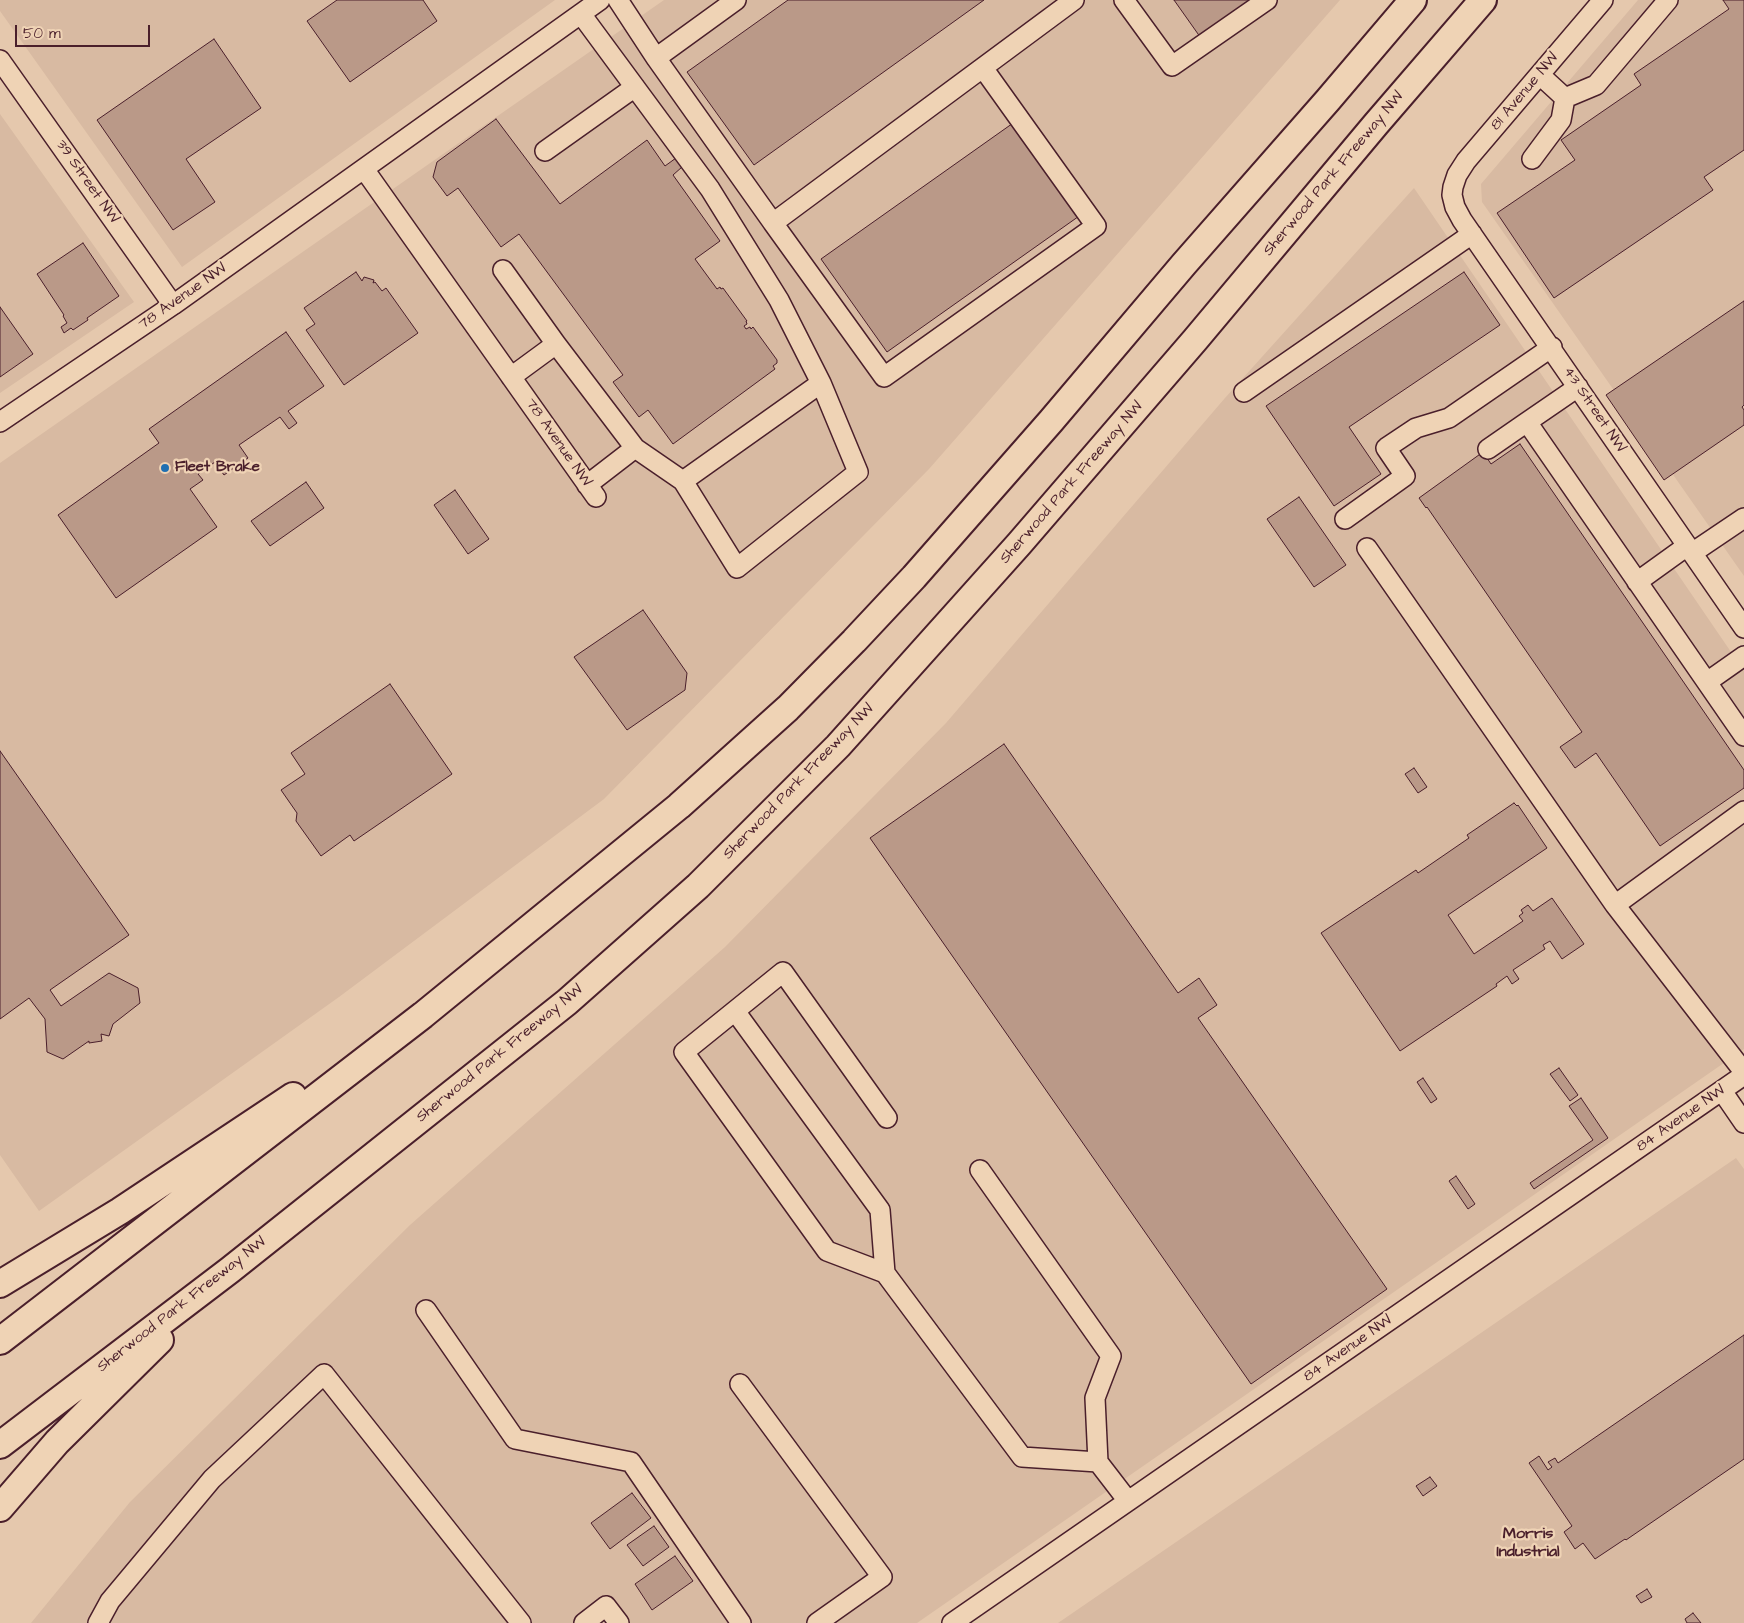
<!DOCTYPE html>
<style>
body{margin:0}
#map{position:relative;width:1744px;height:1623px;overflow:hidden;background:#e5c8ad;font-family:"Architects Daughter",sans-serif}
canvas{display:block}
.scale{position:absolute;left:15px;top:25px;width:135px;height:22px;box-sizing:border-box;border:2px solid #4a1f2b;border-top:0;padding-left:6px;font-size:15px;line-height:18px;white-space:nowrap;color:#4a1f2b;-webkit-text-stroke:4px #efd3b5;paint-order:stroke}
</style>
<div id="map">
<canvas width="1744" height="1623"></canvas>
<div class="scale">50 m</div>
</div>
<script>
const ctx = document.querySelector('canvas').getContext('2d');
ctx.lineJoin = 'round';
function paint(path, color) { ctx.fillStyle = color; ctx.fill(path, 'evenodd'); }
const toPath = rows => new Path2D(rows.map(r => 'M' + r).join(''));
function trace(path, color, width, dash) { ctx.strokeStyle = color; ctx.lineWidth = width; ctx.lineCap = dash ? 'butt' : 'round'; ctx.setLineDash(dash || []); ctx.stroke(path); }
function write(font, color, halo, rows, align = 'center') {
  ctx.font = font + ' "Architects Daughter",sans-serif'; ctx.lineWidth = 4.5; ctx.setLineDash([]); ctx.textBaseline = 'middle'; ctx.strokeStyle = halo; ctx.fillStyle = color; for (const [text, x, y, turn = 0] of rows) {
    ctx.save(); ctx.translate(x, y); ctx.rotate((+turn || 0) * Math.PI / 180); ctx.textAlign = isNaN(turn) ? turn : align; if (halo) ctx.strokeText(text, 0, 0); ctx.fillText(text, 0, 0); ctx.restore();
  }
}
paint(toPath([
 [0,0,555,0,182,267,0,11],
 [664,0,1340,0,929,469,604,799,339,997,39,1211,0,1155,0,463],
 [1638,0,1744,0,1744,576,1482,202,1481,184],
 [0,114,134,302,0,393],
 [1414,188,1744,671,1744,1049,917,1623,31,1623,130,1502,410,1225,725,947,946,723,1225,398],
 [1736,1158,1744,1169,1744,1623,1058,1623]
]), '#d8baa2');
const building = toPath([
 [337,0,423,0,437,21,350,82,307,21,337,0],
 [788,0,984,0,754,165,687,72,788,0],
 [1174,0,1261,0,1203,41,1174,0],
 [1723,0,1744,0,1744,150,1704,177,1713,190,1554,298,1497,213,1575,160,1561,140,1641,85,1634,74,1729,9,1723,0],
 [214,39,261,108,186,159,215,202,173,230,97,120,214,39],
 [496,119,560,204,647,140,665,166,676,158,682,167,673,175,720,241,695,259,717,289,720,287,721,289,723,288,747,321,746,321,747,324,744,326,746,329,750,327,751,329,753,327,777,360,777,363,773,366,775,369,673,444,648,410,639,417,613,382,623,375,519,234,501,247,458,188,447,196,433,177,437,162,496,119],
 [1016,121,1082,214,887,352,821,259,1016,121],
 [83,243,119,296,87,318,88,320,73,330,71,328,64,333,61,327,67,323,63,316,64,315,37,274,83,243],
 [356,272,362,281,364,277,374,280,373,283,375,282,382,291,386,288,418,333,344,385,306,330,315,324,304,308,356,272],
 [1464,272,1500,325,1349,427,1381,474,1334,506,1266,406,1464,272],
 [1744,301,1744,405,1742,407,1744,410,1744,425,1664,480,1606,395,1744,301],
 [0,307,33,354,0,377,0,307],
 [286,332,324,386,288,411,297,423,289,429,280,417,239,445,248,458,224,475,215,462,198,474,203,480,190,489,217,527,116,598,58,515,159,443,149,429,286,332],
 [1520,444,1744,770,1744,788,1660,846,1596,753,1575,768,1560,747,1582,732,1427,507,1426,508,1419,498,1483,452,1491,464,1520,444],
 [306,482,324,508,270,546,251,521,306,482],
 [455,490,489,539,468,554,434,505,455,490],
 [1299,497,1346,565,1314,587,1267,519,1299,497],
 [643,610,687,673,685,690,627,730,574,657,643,610],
 [390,684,452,774,354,841,350,835,321,856,296,821,297,813,281,790,305,774,291,753,390,684],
 [1004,744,1178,993,1199,978,1217,1005,1198,1018,1387,1289,1251,1384,870,838,1004,744],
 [0,751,129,935,50,990,61,1006,109,973,138,988,140,1003,113,1024,109,1036,101,1034,102,1041,89,1043,89,1041,63,1059,47,1052,45,1019,29,998,0,1019,0,751],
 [1414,768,1427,787,1418,793,1405,774,1414,768],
 [1514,803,1517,806,1518,805,1547,848,1448,915,1474,954,1523,921,1519,916,1523,913,1521,910,1528,905,1533,911,1552,898,1584,944,1562,959,1550,941,1543,945,1545,949,1513,970,1519,979,1512,984,1507,976,1496,984,1497,986,1400,1051,1321,933,1416,870,1418,873,1469,838,1467,835,1514,803],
 [1559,1068,1578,1095,1570,1101,1550,1074,1559,1068],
 [1423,1078,1437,1099,1431,1103,1417,1082,1423,1078],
 [1581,1098,1608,1138,1534,1189,1530,1183,1593,1140,1569,1106,1581,1098],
 [1456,1176,1475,1204,1468,1209,1449,1181,1456,1176],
 [1744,1335,1744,1459,1626,1540,1625,1539,1595,1559,1583,1543,1575,1549,1564,1532,1572,1526,1529,1463,1539,1456,1548,1470,1552,1467,1548,1462,1555,1458,1558,1463,1744,1335],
 [1430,1477,1437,1486,1423,1496,1416,1486,1430,1477],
 [632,1493,651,1518,610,1549,591,1523,632,1493],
 [654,1526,669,1547,643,1566,627,1545,654,1526],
 [675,1556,693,1581,652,1610,635,1584,675,1556],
 [1647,1589,1652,1597,1641,1603,1636,1596,1647,1589],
 [1693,1613,1701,1623,1687,1623,1685,1619,1693,1613]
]);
paint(building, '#ba9988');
trace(building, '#4a1f2b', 1);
const minor = toPath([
 [618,0,656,58,773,223],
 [1124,0,1172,66,1267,0],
 [1603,0,1466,161,1457,175,1453,187,1452,195,1455,207,1462,220,1744,628],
 [581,14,710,189,779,300,821,383,683,481,635,448],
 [656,58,736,0],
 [0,60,173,305],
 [983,68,1096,226,884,377,773,223,1074,0],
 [1540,75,1565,98,1596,85,1668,0],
 [545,151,635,87],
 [1532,159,1561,120,1565,98],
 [364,169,596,497],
 [503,270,556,344,511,377],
 [556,344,635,448,587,485],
 [1578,387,1527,422,1744,736],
 [1244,392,1472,234],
 [0,422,173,305,600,0],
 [1488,449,1527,422],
 [683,481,737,568,858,472,821,383],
 [1345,519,1405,476,1386,448,1416,428,1449,418,1552,347],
 [1367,548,1615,905],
 [1692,553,1744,518],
 [1637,582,1687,546],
 [1707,682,1744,656],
 [1744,811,1615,905,1744,1072],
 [735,1011,880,1210,885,1273],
 [1722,1091,1744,1123],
 [887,1118,783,972,684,1052,827,1251,885,1273,1022,1457,1098,1462],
 [980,1170,1111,1356,1095,1398,1098,1462,1128,1501],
 [426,1310,515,1439,631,1462,741,1623],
 [740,1384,882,1577,817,1623],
 [98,1623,110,1601,212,1479,324,1374,521,1623],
 [584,1623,606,1606,619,1623],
 [952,1623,1744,1075]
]);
const highway = toPath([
 [0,1284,120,1211,293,1096],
 [0,1341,423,1015,679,806,788,708,854,641,914,577,1051,421,1184,264,1328,100,1413,0],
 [0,1445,230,1270,567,1002,698,886,838,746,1019,544,1195,340,1376,124,1483,0],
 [0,1508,57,1442,160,1340]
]);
trace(minor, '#4a1f2b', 22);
trace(highway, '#4a1f2b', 30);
trace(minor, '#efd3b5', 19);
trace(highway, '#efd3b5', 26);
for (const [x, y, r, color] of [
 [165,468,5,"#1f6fb2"]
]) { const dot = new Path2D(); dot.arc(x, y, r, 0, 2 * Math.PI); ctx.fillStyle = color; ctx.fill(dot); trace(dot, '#efd3b5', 2); }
write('15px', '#4a1f2b', '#efd3b5', [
 ["81 Avenue NW",1525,92,-50],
 ["Sherwood Park Freeway NW",1334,174,-50],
 ["39 Street NW",87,182,55],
 ["78 Avenue NW",183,297,-35],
 ["43 Street NW",1594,410,56],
 ["78 Avenue NW",558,443,55],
 ["Sherwood Park Freeway NW",1072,483,-49],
 ["Sherwood Park Freeway NW",799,782,-46],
 ["Sherwood Park Freeway NW",500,1054,-39],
 ["84 Avenue NW",1681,1119,-35],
 ["Sherwood Park Freeway NW",182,1305,-38],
 ["84 Avenue NW",1348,1349,-35]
]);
write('bold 15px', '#4a1f2b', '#efd3b5', [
 ["Fleet Brake",175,468]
], 'left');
write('bold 16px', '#4a1f2b', '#efd3b5', [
 ["Morris",1528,1535],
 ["Industrial",1528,1553]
]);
</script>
